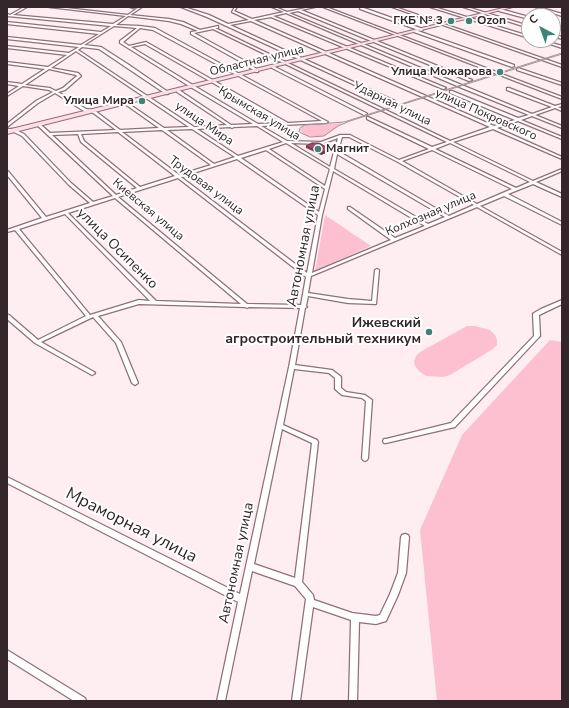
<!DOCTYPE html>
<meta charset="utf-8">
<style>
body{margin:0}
#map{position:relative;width:569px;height:708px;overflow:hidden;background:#feeef2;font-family:"Nunito Sans",sans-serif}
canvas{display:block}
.frame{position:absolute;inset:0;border:8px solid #332529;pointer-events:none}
.north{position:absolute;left:521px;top:8px;width:40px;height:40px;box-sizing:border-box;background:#fff;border:1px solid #ada8a9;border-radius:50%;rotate:319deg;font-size:11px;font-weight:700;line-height:16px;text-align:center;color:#332529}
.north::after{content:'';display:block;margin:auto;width:14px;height:18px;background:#3e8377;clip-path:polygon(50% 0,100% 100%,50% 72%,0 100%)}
</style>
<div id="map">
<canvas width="569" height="708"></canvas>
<div class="frame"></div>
<div class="north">С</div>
</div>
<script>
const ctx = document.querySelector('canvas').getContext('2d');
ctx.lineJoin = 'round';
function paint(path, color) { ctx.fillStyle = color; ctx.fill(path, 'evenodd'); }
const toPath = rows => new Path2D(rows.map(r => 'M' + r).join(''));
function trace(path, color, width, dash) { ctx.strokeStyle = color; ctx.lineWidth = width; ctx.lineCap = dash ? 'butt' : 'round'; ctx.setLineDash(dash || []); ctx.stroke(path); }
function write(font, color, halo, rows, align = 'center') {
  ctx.font = font + ' "Nunito Sans",sans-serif'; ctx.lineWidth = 4; ctx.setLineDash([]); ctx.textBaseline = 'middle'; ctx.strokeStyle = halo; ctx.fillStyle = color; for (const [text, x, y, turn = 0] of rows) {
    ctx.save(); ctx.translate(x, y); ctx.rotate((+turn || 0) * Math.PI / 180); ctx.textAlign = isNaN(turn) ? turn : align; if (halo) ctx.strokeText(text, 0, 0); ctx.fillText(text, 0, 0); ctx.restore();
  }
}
paint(toPath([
 [343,123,326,135,320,137,307,136,300,131,302,127,309,125],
 [325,215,371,246,315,271],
 [467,326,475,326,490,330,495,335,497,340,497,345,493,349,450,375,443,377,426,376,420,372,415,366,414,361,416,356,420,352],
 [550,340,562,342,562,701,437,701,420,530,462,435]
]), '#fcc0d0');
const minor = toPath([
 [24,7,27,7,13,15,113,24,126,16,49,7,57,7,128,15,139,7,142,7,130,15,169,19,183,22,200,30,218,26,218,28,215,28,450,141,490,127,251,21,230,25,395,101,392,102,207,17,181,7,184,7,209,15,228,24,249,20,232,12,235,7,237,7,234,11,252,19,284,12,272,7,275,7,287,12,311,7,315,7,301,10,472,80,469,81,298,11,289,13,464,86,532,114,552,107,507,90,507,88,509,88,555,106,562,104,562,106,558,107,562,109,562,111,555,108,535,115,562,126,562,128,532,116,521,120,562,137,562,139,518,121,497,128,562,157,562,159,493,129,453,142,533,181,562,169,562,171,536,182,562,194,562,197,533,184,508,194,562,222,562,225,504,196,480,206,562,252,562,255,477,207,311,276,308,293,348,299,372,301,375,270,377,269,379,270,376,304,348,303,308,296,306,306,307,307,305,308,295,365,332,370,340,376,341,377,341,388,346,392,365,395,372,400,368,458,367,460,365,461,363,460,362,458,366,401,362,398,342,395,335,389,335,378,329,373,294,369,283,425,317,440,318,442,302,582,313,595,314,600,352,613,376,616,380,615,390,594,398,573,401,537,402,535,405,534,408,535,409,537,406,573,398,595,386,621,376,624,359,622,357,701,349,701,351,620,313,607,300,701,292,701,306,599,295,586,252,571,225,701,217,701,238,602,7,483,7,477,240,594,289,367,300,308,249,307,247,308,245,307,139,304,98,316,121,342,138,383,135,385,132,383,116,343,93,317,41,342,94,372,95,373,94,374,92,375,35,343,7,319,7,314,9,315,38,340,86,316,15,230,7,232,7,230,42,218,7,175,7,171,8,171,46,217,90,203,69,185,22,136,12,131,7,131,7,129,14,129,24,134,71,183,93,202,113,196,36,124,39,123,50,133,116,130,92,112,84,111,55,93,38,103,7,127,7,124,36,101,53,92,49,90,23,86,7,96,7,94,19,86,7,84,7,82,22,84,45,69,7,64,7,62,48,67,67,55,7,48,7,46,69,53,79,47,7,39,7,37,81,45,99,34,7,24,7,22,101,32,111,26,7,16,7,14,10,15,24,7],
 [286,13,462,88,529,115,518,118,452,91,450,91,450,93,515,120,494,126,254,20,271,17,443,89,446,88,273,16,286,13],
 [128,16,169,21,181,24,198,31,191,32,191,34,243,63,256,72,258,72,258,70,245,61,194,33,213,29,447,142,432,147,368,117,367,117,367,119,429,149,399,160,350,135,340,135,321,142,287,141,261,126,326,123,328,122,155,28,140,26,116,25,128,16],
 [114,26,137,28,120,41,120,43,194,89,253,124,231,125,179,90,177,90,177,92,227,125,194,127,78,50,82,47,99,49,166,94,168,94,168,92,129,65,101,47,84,45,114,26],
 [140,28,153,30,322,121,288,123,146,42,129,46,123,42,140,28],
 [145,44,283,123,258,124,196,87,131,47,145,44],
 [76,51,189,127,164,128,126,102,124,103,125,104,159,128,120,130,94,110,86,109,58,92,65,90,81,76,78,73,51,68,76,51],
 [49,69,76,75,77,76,63,88,56,91,50,88,25,85,49,69],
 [257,126,283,142,238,156,197,129,230,127,232,128,234,127,257,126],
 [192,129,235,157,214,164,167,130,192,129],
 [162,130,211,165,179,175,122,132,162,130],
 [118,132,175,176,140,187,84,141,81,134,118,132],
 [78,134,81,142,137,188,116,195,52,135,78,134],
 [342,137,349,137,398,162,474,205,449,216,338,151,342,137],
 [338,138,335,149,324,143,338,138],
 [286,143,330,169,325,186,269,149,286,143],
 [291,143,320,144,334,152,330,167,291,143],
 [450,143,530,182,516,188,435,149,450,143],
 [266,150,325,189,319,212,241,158,266,150],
 [432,150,512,189,477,204,402,161,432,150],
 [337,154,445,217,428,224,334,169,337,154],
 [237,159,318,215,307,273,181,177,237,159],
 [333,171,425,226,395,238,350,207,348,207,348,209,391,240,312,273,322,215,333,171],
 [178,178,306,277,301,305,247,304,118,197,178,178],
 [115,198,241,304,156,301,68,213,115,198],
 [65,214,150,301,139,300,90,315,19,229,65,214],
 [282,429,312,443,295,578,254,564,282,429],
 [130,7,134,7,133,8,130,7],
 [323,7,326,7,562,97,562,99,323,7],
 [361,7,423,29,423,30,421,31,360,9,361,7],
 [392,7,395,7,562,65,562,67,392,7],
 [430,7,434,7,529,36,529,38,430,7],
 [463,7,467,7,529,26,529,28,463,7],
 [535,7,539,7,562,14,562,16,535,7],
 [500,9,529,17,529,19,499,11,500,9],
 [553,24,562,27,562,29,553,26,553,24],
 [415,30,514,65,514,66,512,67,414,32,415,30],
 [553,34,562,37,562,39,553,36,553,34],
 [538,40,542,40,562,46,562,48,538,40],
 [273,66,366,113,367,114,364,115,272,68,272,66,273,66],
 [518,68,562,83,562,85,517,70,517,69,518,68],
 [562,300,562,304,539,315,540,336,539,337,455,427,386,443,384,443,383,441,384,439,386,439,451,423,534,336,533,314,534,313,541,309,562,300],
 [7,650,85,698,86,701,74,701,7,659,7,650]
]);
const secondary = toPath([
 [507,7,513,7,7,134,7,130,507,7]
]);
trace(minor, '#906f78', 2.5);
trace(secondary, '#906f78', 2);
paint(minor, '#fff');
paint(secondary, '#fddde7');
trace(toPath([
 [562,53,344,122,305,125,300,128,299,132,310,137,324,136,338,126,350,121,562,54]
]), '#a29397', 1);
paint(toPath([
 [306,146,330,149,330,151,321,155,306,148]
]), '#8b4159');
paint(toPath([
 [330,149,330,151,321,155,321,153]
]), '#713549');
const building = toPath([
 [312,143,319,143,330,149,321,153,306,146,312,143]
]);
paint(building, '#a24c68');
trace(building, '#713549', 1);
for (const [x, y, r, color] of [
 [451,21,4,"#3e8377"],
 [469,21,4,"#3e8377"],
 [500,72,4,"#3e8377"],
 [142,101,4,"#3e8377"],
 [318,149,4,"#3e8377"],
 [429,332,4,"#3e8377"]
]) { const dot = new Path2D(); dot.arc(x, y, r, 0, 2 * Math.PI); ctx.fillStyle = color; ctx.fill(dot); trace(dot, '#fff', 1.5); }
write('bold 12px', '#332529', '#fff', [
 ["ГКБ № 3",443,21],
 ["Ozon",477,21,"left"],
 ["Улица Можарова",492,72],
 ["Улица Мира",134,101],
 ["Магнит",326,149,"left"]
], 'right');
write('12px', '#332529', '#fff', [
 ["Областная улица",257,61,-14],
 ["Ударная улица",392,104,26],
 ["Крымская улица",259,114,31],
 ["улица Покровского",486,115,24],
 ["улица Мира",204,124,34],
 ["Трудовая улица",206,186,37],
 ["Киевская улица",148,210,40],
 ["Колхозная улица",431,214,-23]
]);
write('14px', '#332529', '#fff', [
 ["Автономная улица",304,246,-79],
 ["улица Осипенко",117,249,45],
 ["Автономная улица",237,563,-78]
]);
write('bold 14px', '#332529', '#fff', [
 ["Ижевский",421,324],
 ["агростроительный техникум",421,340]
], 'right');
write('17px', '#332529', '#fff', [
 ["Мраморная улица",131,526,27]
]);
</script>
